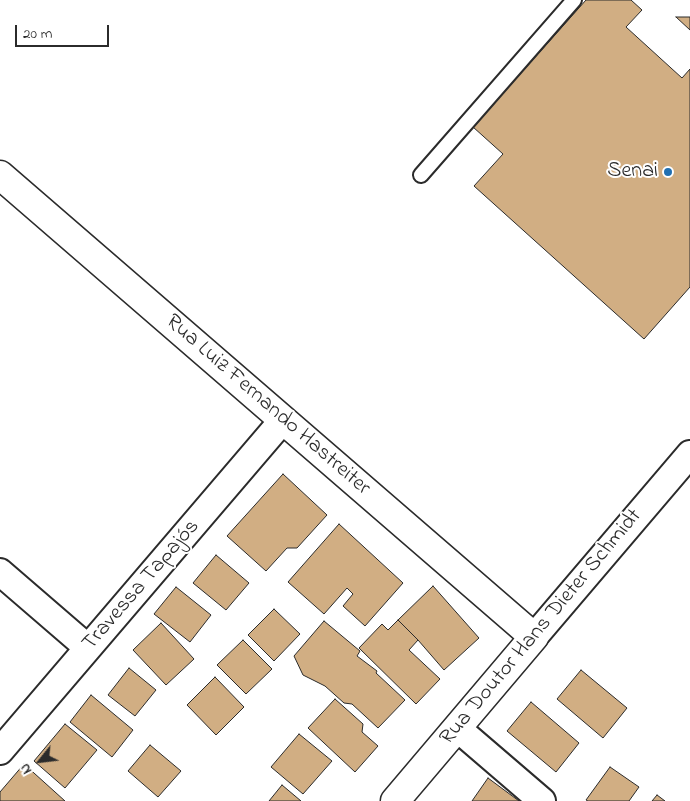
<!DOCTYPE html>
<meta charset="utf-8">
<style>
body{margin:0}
#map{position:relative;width:690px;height:801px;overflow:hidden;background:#fff;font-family:"Indie Flower",sans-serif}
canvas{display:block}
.north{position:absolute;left:15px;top:736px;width:50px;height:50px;-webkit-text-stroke:4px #fff;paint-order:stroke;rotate:241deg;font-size:14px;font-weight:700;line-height:20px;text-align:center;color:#2b2b2b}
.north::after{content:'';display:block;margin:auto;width:18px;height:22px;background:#2b2b2b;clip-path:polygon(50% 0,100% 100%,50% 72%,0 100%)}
.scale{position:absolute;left:15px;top:25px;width:94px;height:22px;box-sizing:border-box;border:2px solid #2b2b2b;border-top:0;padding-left:6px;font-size:15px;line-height:18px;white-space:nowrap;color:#2b2b2b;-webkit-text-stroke:4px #fff;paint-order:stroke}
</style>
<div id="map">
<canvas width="690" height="801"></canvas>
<div class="north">N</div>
<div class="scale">20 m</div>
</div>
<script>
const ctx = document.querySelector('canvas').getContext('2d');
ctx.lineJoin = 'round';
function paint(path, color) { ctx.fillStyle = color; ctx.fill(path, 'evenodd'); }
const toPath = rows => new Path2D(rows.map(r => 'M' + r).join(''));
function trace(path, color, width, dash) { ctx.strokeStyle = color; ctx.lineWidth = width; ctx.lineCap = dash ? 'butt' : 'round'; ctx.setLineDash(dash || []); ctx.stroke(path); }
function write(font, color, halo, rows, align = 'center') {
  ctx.font = font + ' "Indie Flower",sans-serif'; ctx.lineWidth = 4; ctx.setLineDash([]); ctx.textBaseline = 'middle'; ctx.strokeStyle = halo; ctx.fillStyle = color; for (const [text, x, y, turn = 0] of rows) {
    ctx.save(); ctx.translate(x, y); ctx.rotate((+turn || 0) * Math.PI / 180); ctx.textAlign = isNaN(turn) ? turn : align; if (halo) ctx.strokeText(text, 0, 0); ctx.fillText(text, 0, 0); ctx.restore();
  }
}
const building = toPath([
 [586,0,631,0,642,10,626,27,682,78,690,69,690,287,644,339,474,186,503,154,473,127,586,0],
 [676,17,690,17,690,30,676,17],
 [283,474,327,515,297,548,287,548,266,571,227,536,283,474],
 [339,524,403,583,365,626,343,606,353,594,347,588,324,614,288,582,339,524],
 [216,555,249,583,226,610,193,583,216,555],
 [433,586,479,638,444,670,418,640,398,620,433,586],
 [176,587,211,615,190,642,154,614,176,587],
 [274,609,300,634,274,661,248,635,274,609],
 [398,620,418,640,409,650,440,679,416,704,359,648,382,624,388,630,398,620],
 [324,621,360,651,357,656,377,671,376,673,405,700,378,728,352,704,344,703,325,686,303,675,294,656,324,621],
 [161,623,194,659,166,685,133,650,161,623],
 [243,640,272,669,246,694,217,665,243,640],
 [129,668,156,690,135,716,108,695,129,668],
 [581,670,627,708,603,738,557,699,581,670],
 [215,677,244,707,216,735,187,705,215,677],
 [91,695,133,730,112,757,70,722,91,695],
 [335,699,363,724,362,732,378,746,355,772,308,728,335,699],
 [531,702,579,743,556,772,507,731,531,702],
 [65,724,97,750,65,788,34,761,65,724],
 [299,734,332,761,303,794,271,767,299,734],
 [150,745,181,771,158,797,128,771,150,745],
 [24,764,65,801,0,801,0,792,24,764],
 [610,767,639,787,629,801,588,801,586,800,610,767],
 [488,778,519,801,472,801,488,778],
 [282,785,301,801,269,801,282,785],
 [657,795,665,801,652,801,657,795]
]);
paint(building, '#d1ae83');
trace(building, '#2b2b2b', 1);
const service = toPath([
 [421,175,574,0]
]);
const minor = toPath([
 [0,572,88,648],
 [534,637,690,454],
 [457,728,542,801],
 [0,751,283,420]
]);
const tertiary = toPath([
 [0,175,534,637,395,801]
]);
trace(service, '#2b2b2b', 18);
trace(minor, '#2b2b2b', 30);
trace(tertiary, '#2b2b2b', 31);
trace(service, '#fff', 14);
trace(minor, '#fff', 26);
trace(tertiary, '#fff', 28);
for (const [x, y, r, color] of [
 [668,172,5,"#1f6fb2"]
]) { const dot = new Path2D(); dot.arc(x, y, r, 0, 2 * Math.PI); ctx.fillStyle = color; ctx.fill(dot); trace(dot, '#fff', 2); }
write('22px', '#2b2b2b', '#fff', [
 ["Senai",658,172]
], 'right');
write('22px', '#2b2b2b', '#fff', [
 ["Rua Luiz Fernando Hastreiter",267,406,41],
 ["Travessa Tapajós",142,586,-49],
 ["Rua Doutor Hans Dieter Schmidt",542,628,-50]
]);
</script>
